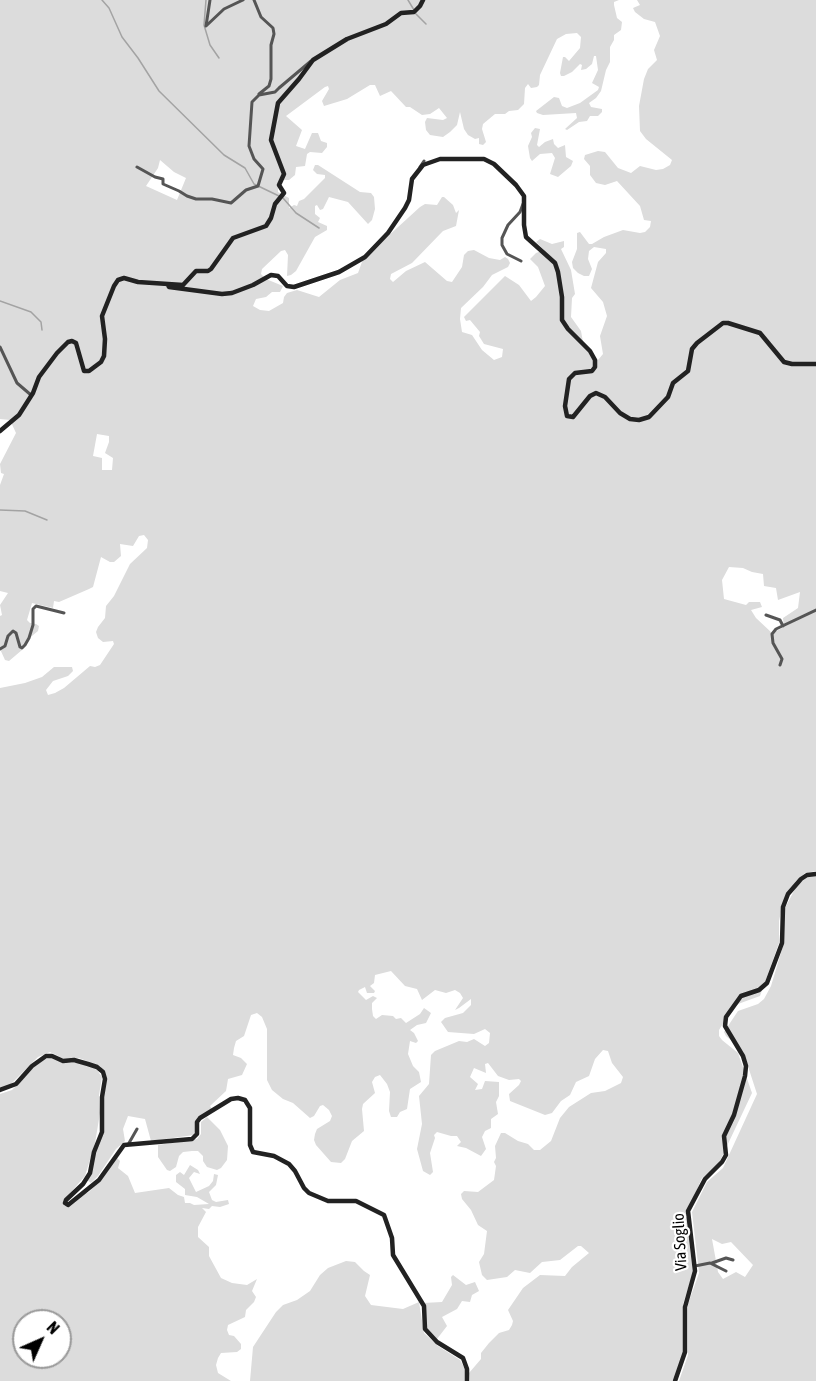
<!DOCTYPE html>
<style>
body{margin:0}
#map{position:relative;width:816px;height:1381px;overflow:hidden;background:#fff;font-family:"Asap Condensed",sans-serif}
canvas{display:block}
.north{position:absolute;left:12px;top:1309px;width:60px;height:60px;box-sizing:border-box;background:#fff;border:2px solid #999;border-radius:50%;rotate:45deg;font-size:16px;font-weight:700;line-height:24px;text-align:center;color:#000}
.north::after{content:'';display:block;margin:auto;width:21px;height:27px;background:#000;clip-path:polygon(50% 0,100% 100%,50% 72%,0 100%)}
</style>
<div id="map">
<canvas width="816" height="1381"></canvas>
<div class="north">N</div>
</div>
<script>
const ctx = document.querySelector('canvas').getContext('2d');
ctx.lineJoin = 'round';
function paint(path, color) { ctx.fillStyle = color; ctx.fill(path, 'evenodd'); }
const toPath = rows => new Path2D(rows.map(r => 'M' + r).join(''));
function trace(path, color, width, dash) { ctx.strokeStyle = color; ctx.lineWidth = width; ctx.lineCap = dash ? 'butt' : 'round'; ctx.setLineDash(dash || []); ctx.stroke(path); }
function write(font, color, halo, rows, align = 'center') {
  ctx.font = font + ' "Asap Condensed",sans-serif'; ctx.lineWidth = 4.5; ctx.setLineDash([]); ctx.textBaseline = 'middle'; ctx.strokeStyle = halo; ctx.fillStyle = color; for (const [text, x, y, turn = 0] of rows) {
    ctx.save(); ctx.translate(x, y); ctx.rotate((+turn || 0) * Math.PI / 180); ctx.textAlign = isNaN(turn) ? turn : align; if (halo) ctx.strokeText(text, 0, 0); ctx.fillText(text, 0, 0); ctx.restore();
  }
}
paint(toPath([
 [0,0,619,0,614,2,614,5,617,18,622,22,621,30,614,35,614,40,610,47,610,62,606,70,601,91,596,98,589,103,591,107,602,109,602,112,598,116,590,116,587,121,579,122,567,130,565,129,577,118,576,113,543,115,537,113,536,111,554,97,559,98,562,106,567,108,580,103,598,90,599,87,592,83,598,70,596,56,594,56,592,64,586,69,581,70,582,65,580,64,572,72,564,76,561,76,560,73,563,57,565,57,569,61,580,48,581,37,577,33,566,34,557,39,540,75,539,85,537,87,531,88,528,84,525,88,524,104,518,110,509,111,505,114,495,114,483,124,482,129,486,142,483,145,479,144,479,138,475,139,468,135,464,129,460,112,457,125,450,132,443,137,430,135,426,130,425,122,427,118,443,120,447,118,439,108,430,114,422,115,410,107,406,107,391,91,380,96,375,85,370,85,347,99,324,106,322,101,329,89,328,86,325,87,286,116,302,130,296,146,305,149,312,133,318,133,321,141,327,143,327,147,322,153,310,152,307,154,305,166,296,167,295,175,289,180,283,180,278,187,278,192,289,198,289,208,294,205,297,206,299,201,304,199,325,178,325,175,317,174,313,170,315,165,318,165,360,192,371,193,374,197,375,209,372,220,368,224,348,202,329,197,323,209,320,210,317,205,315,206,315,214,320,218,318,222,327,226,327,230,315,237,296,271,291,275,287,276,288,255,285,250,281,251,262,269,261,274,266,279,283,286,280,292,272,292,266,297,256,299,253,306,260,310,269,311,283,303,284,297,287,293,297,290,319,297,340,280,358,273,363,259,420,207,425,204,437,205,442,197,444,197,453,205,456,213,459,210,456,226,443,231,412,263,391,274,390,279,393,282,406,271,425,262,447,281,452,282,462,267,464,255,468,251,474,250,489,258,500,260,505,257,508,259,510,263,508,267,492,275,483,287,461,308,460,319,462,332,472,335,482,350,494,360,502,357,503,349,484,344,479,336,480,332,470,320,466,321,464,317,505,276,519,285,531,301,536,297,545,286,538,267,530,259,536,253,544,250,536,242,540,239,552,244,564,241,564,247,561,249,571,270,575,294,572,298,571,317,581,331,583,342,594,357,598,360,603,354,600,336,607,316,603,302,591,288,598,262,606,253,606,249,594,247,589,251,588,259,592,269,589,276,584,276,578,273,573,268,572,262,577,249,577,233,580,232,589,244,592,244,604,237,623,230,640,233,645,232,650,227,651,221,644,220,640,206,617,181,605,185,596,183,590,175,590,166,584,159,585,155,598,151,605,152,618,168,631,173,640,166,656,170,663,169,670,165,672,160,646,139,640,131,639,106,644,79,648,69,657,60,654,50,660,36,655,22,644,19,635,12,633,8,640,5,637,0,816,0,816,871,805,873,796,881,783,902,779,921,779,943,760,996,738,1004,731,1011,719,1030,719,1036,722,1040,738,1053,752,1093,718,1165,702,1178,686,1215,693,1273,683,1304,683,1354,678,1372,672,1381,470,1381,469,1373,481,1359,481,1353,489,1343,499,1333,509,1330,512,1325,513,1321,508,1310,523,1288,540,1275,565,1276,572,1267,589,1253,581,1246,578,1246,560,1260,542,1262,530,1273,515,1270,507,1277,487,1280,482,1275,479,1262,484,1254,487,1231,478,1225,471,1210,462,1199,461,1194,464,1191,478,1192,494,1180,496,1166,494,1162,496,1158,495,1146,501,1133,505,1133,518,1141,528,1144,534,1150,540,1150,551,1141,560,1118,569,1107,591,1093,605,1091,621,1083,623,1077,612,1063,608,1051,603,1050,595,1059,589,1076,576,1082,570,1095,561,1101,552,1113,545,1115,510,1101,509,1094,519,1085,521,1081,519,1079,509,1080,498,1076,488,1063,485,1064,486,1073,474,1068,470,1077,478,1084,475,1090,482,1089,485,1081,499,1082,499,1096,496,1102,498,1114,491,1119,491,1128,485,1131,482,1137,486,1149,481,1156,466,1148,457,1146,461,1142,457,1136,451,1136,437,1132,434,1135,435,1138,430,1153,433,1172,430,1175,423,1171,417,1149,422,1124,419,1096,429,1084,431,1055,435,1051,459,1041,467,1042,474,1039,485,1046,489,1043,490,1033,485,1029,474,1034,448,1032,441,1022,445,1018,463,1013,471,1005,471,999,459,1008,455,1010,463,998,460,993,455,990,446,993,435,990,422,1000,417,989,405,986,391,971,375,975,374,983,370,986,375,991,374,993,367,993,365,987,359,990,358,992,366,1000,373,996,377,998,372,1003,372,1009,373,1016,376,1019,382,1015,393,1016,396,1019,401,1018,406,1023,420,1014,424,1008,431,1013,426,1023,417,1025,410,1030,414,1033,418,1041,416,1043,410,1041,408,1054,413,1066,419,1072,421,1082,410,1089,407,1109,400,1112,397,1117,391,1117,389,1111,390,1092,387,1084,380,1075,375,1077,372,1082,375,1093,363,1104,362,1109,364,1131,352,1141,345,1159,341,1163,331,1162,316,1145,314,1140,315,1134,317,1129,330,1121,332,1116,329,1110,323,1105,320,1106,314,1116,310,1118,293,1103,283,1099,272,1090,267,1080,267,1029,262,1017,257,1013,251,1015,244,1036,236,1041,234,1048,233,1055,241,1058,247,1064,242,1075,228,1079,226,1091,210,1106,212,1109,199,1117,194,1135,151,1141,145,1119,128,1116,123,1129,125,1141,116,1149,98,1176,91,1183,87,1180,104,1126,104,1072,100,1066,79,1058,64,1059,50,1052,38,1057,9,1086,0,1090,0,688,25,683,42,677,54,667,72,667,73,671,68,676,53,681,46,690,48,695,55,693,64,688,90,666,95,667,100,665,114,644,113,641,103,642,98,638,96,632,98,627,105,618,106,606,114,596,130,564,147,548,148,540,144,535,139,536,133,546,120,544,121,556,114,562,110,562,101,557,93,587,89,589,59,602,54,601,53,608,32,603,27,620,30,623,36,624,39,626,38,631,27,640,22,650,9,661,5,660,0,649,0,616,2,615,0,605,8,593,0,591,0,485,4,474,1,473,0,464,16,433,10,420,0,419],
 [160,160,174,172,186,178,177,200,146,186,158,168],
 [97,434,109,436,109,442,105,453,113,458,112,470,102,470,102,458,93,456],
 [729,567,743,568,752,572,763,574,764,586,776,588,778,600,800,592,798,608,783,618,784,627,772,633,756,618,751,610,762,607,760,602,749,602,746,605,724,599,722,580],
 [535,128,540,129,537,145,539,147,545,142,553,139,554,144,558,148,565,145,566,157,573,161,571,166,558,177,550,174,555,158,552,153,540,154,532,161,530,158,528,146,532,137,531,133],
 [809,875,816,875,816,1381,679,1381,688,1355,688,1304,699,1273,692,1212,707,1182,723,1168,757,1094,743,1051,726,1036,724,1032,738,1011,758,1004,764,999,771,986,783,946,784,910,796,887],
 [712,1239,722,1244,731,1242,753,1265,745,1277,736,1272,723,1279,718,1272],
 [54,1057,63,1063,78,1063,92,1067,97,1070,102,1077,99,1095,100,1113,95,1143,85,1176,63,1201,67,1207,81,1195,89,1192,102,1178,116,1157,120,1161,118,1168,128,1176,135,1193,169,1188,178,1195,184,1197,185,1203,190,1203,194,1205,209,1204,197,1197,185,1195,185,1189,176,1182,176,1175,180,1172,184,1175,190,1165,198,1170,200,1174,194,1172,189,1178,196,1192,209,1186,213,1181,214,1174,218,1175,216,1185,209,1192,212,1200,216,1202,228,1200,229,1204,220,1207,212,1206,209,1209,202,1208,206,1212,198,1227,198,1237,209,1247,209,1256,221,1278,232,1283,247,1285,257,1279,252,1291,256,1297,254,1302,246,1310,245,1317,228,1325,227,1330,229,1335,234,1336,241,1344,241,1349,237,1352,221,1353,218,1358,216,1365,218,1373,231,1381,0,1381,0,1094,12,1090,41,1060],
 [24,1321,60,1321,60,1357,24,1357],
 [207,1117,220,1130,228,1146,227,1160,221,1168,217,1170,207,1167,203,1161,203,1156,198,1151,192,1151,183,1152,179,1156,176,1167,170,1171,167,1170,158,1157,158,1145,197,1139,201,1134,201,1122],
 [346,1261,355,1262,364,1271,370,1275,365,1296,371,1305,403,1309,419,1302,424,1333,438,1346,460,1360,465,1369,465,1381,250,1381,253,1347,276,1312,283,1305,297,1300,310,1291,320,1275,328,1268],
 [453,1275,466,1285,475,1282,479,1291,472,1295,470,1302,462,1301,457,1309,442,1317,447,1326,437,1339,428,1331,425,1322,423,1303,442,1302,452,1285,451,1277]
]), '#dcdcdc');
trace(toPath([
 [102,0,109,8,122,37,138,58,159,91,224,155,245,168,254,184,279,196],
 [206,0,204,25,210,45,219,58],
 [408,0,414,10],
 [416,14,426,24],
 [283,198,296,213,319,228],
 [0,301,31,312,41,322,42,330],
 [0,510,25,511,47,520]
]), '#a3a3a3', 1.5);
trace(toPath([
 [210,0,206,26,224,9,243,0],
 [254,0,261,17,273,28,274,34,271,45,271,79,269,86,259,94],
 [137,167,155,177,163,179,163,184,179,191,187,196,196,199,212,199,231,203,246,190,258,186,263,169,254,159,249,146,252,102,259,95,275,92,279,88,311,61],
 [420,167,424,161],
 [521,261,507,254,502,245,502,238,508,225,520,212,523,204],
 [0,347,17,383,31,395],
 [766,615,780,620,783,626],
 [0,649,5,646,8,636,13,631,16,633,20,647,22,648,25,645,29,638,33,625,33,609,36,606,64,613],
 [780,665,782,659,773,643,772,634,776,629,816,610],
 [129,1143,137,1129],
 [712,1263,726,1258,733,1260],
 [695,1266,710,1263,726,1271]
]), '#555', 3);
trace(toPath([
 [168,285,169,287,222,294,232,293,253,285,271,275,278,276,287,286,294,287,339,272,365,257,388,233,405,208,409,200,412,179,423,165,440,159,484,159,494,164,516,185,524,196,524,225,526,237,555,263,558,272,562,297,562,320,568,329,590,351,595,360,595,367,592,371,575,373,569,379,565,406,567,416,573,417,590,396,596,393,605,397,620,413,630,419,639,420,649,417,668,397,673,383,688,371,692,349,697,343,723,323,728,323,760,333,784,362,792,364,816,364],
 [0,431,19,415,33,393,39,377,57,353,68,342,72,341,76,343,84,371,89,371,101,362,104,356,105,339,102,316,114,286,118,280,124,278,138,282,183,285,196,271,208,271,211,269,233,238,266,226,271,218,275,204,284,193,279,185,284,174,271,140,278,103,299,79,313,60,347,39,386,24,401,13,414,12,420,6,423,0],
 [0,1090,16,1084,32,1066,46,1056,52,1056,63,1061,74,1060,88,1064,97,1067,103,1072,105,1079,102,1097,102,1132,94,1152,90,1173,83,1184,66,1200,65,1203,68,1205,99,1180,124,1145,192,1139,197,1134,197,1122,200,1118,231,1099,238,1098,245,1100,250,1108,250,1145,253,1152,274,1156,289,1164,295,1171,304,1188,309,1193,328,1201,356,1201,384,1215,392,1238,393,1255,424,1306,425,1329,437,1342,463,1358,467,1369,467,1381],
 [675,1381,685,1352,685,1307,695,1271,688,1211,705,1179,722,1162,726,1155,724,1136,734,1115,745,1076,746,1066,743,1056,725,1026,726,1017,741,996,759,990,767,983,782,943,783,907,788,894,801,879,807,875,816,874]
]), '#222', 4.5);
write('16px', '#000', '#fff', [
 ["Via Soglio",680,1242,-93]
]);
</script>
